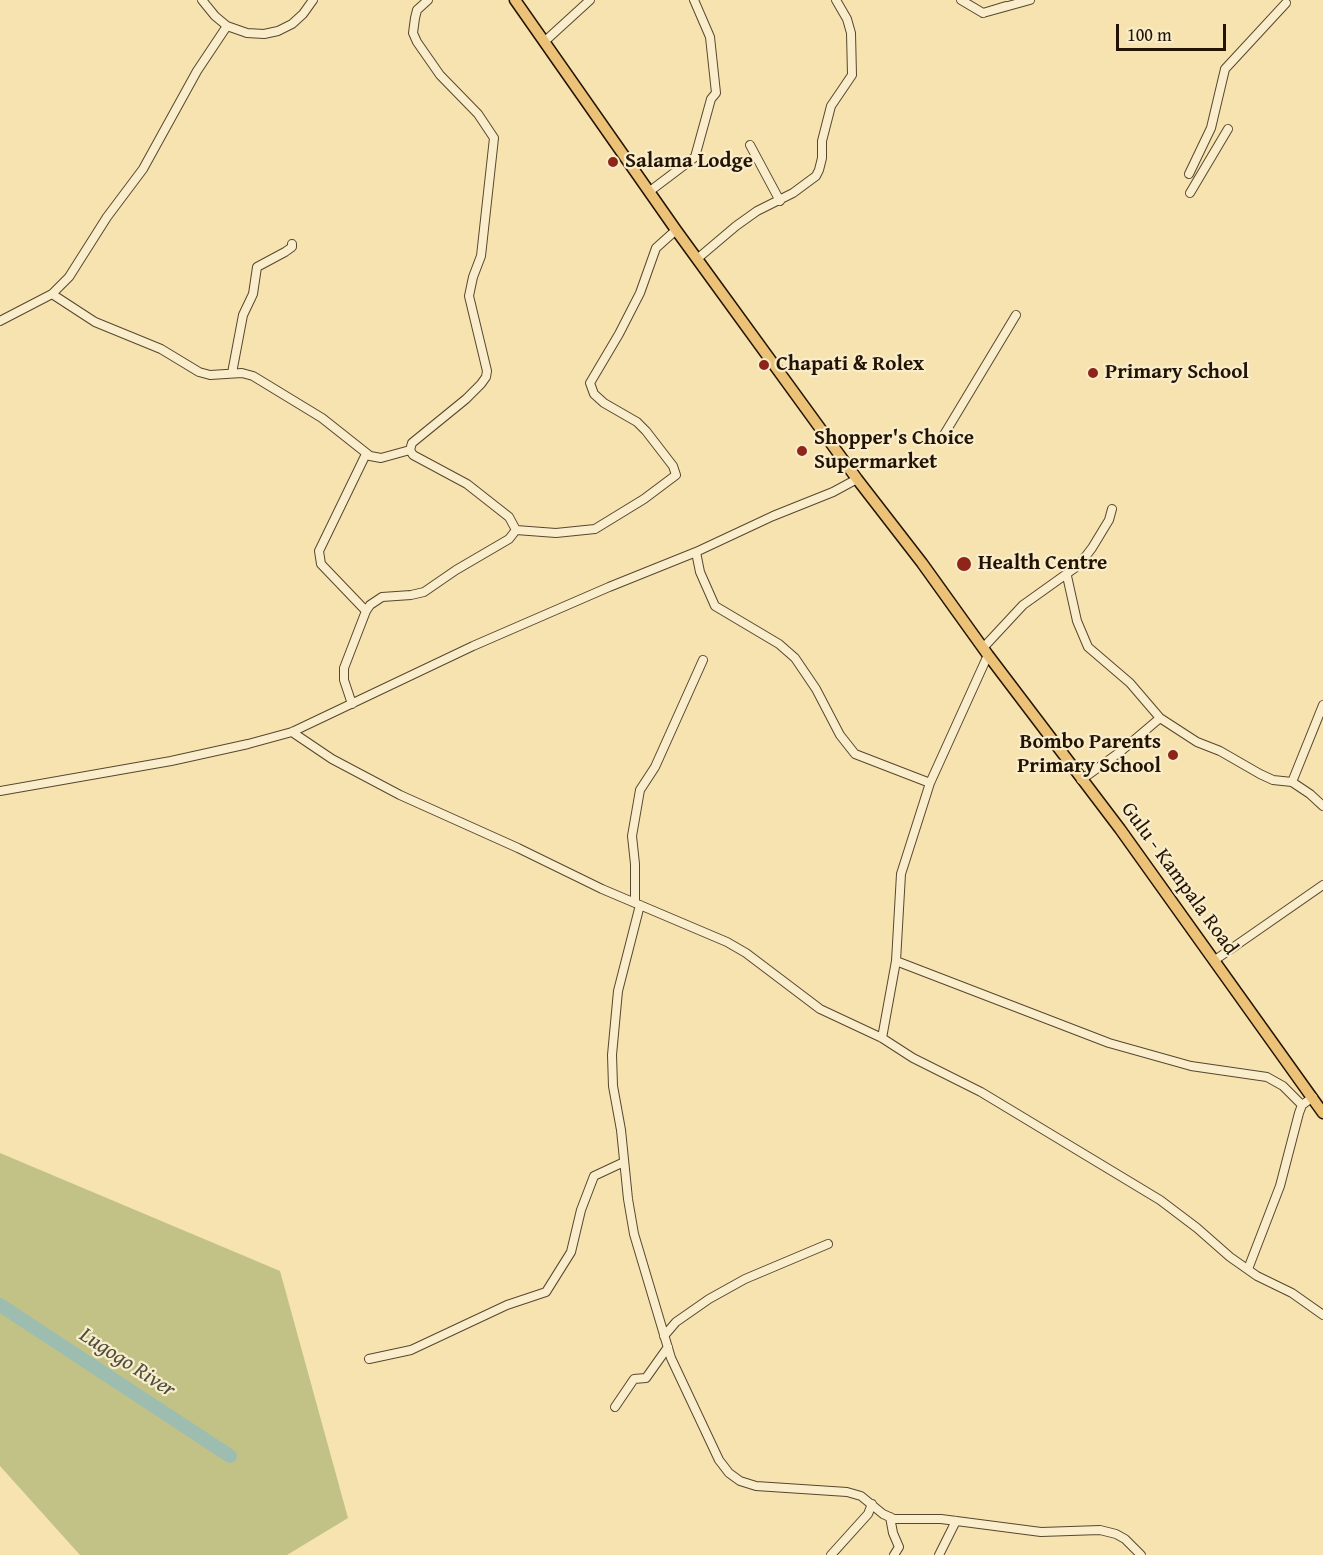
<!DOCTYPE html>
<style>
body{margin:0}
#map{position:relative;width:1323px;height:1555px;overflow:hidden;background:#f6e3b0;font-family:"Gentium Book Plus",serif}
canvas{display:block}
.scale{position:absolute;left:1116px;top:24px;width:110px;height:27px;box-sizing:border-box;border:3px solid #221303;border-top:0;padding-left:8px;font-size:18px;line-height:21px;white-space:nowrap;color:#221303;-webkit-text-stroke:4px #f9edcc;paint-order:stroke}
</style>
<div id="map">
<canvas width="1323" height="1555"></canvas>
<div class="scale">100 m</div>
</div>
<script>
const ctx = document.querySelector('canvas').getContext('2d');
ctx.lineJoin = 'round';
function paint(path, color) { ctx.fillStyle = color; ctx.fill(path, 'evenodd'); }
const toPath = rows => new Path2D(rows.map(r => 'M' + r).join(''));
function trace(path, color, width, dash) { ctx.strokeStyle = color; ctx.lineWidth = width; ctx.lineCap = dash ? 'butt' : 'round'; ctx.setLineDash(dash || []); ctx.stroke(path); }
function write(font, color, halo, rows, align = 'center') {
  ctx.font = font + ' "Gentium Book Plus",serif'; ctx.lineWidth = 4.5; ctx.setLineDash([]); ctx.textBaseline = 'middle'; ctx.strokeStyle = halo; ctx.fillStyle = color; for (const [text, x, y, turn = 0] of rows) {
    ctx.save(); ctx.translate(x, y); ctx.rotate((+turn || 0) * Math.PI / 180); ctx.textAlign = isNaN(turn) ? turn : align; if (halo) ctx.strokeText(text, 0, 0); ctx.fillText(text, 0, 0); ctx.restore();
  }
}
paint(toPath([
 [0,1153,280,1271,348,1518,287,1555,80,1555,0,1466]
]), '#c2c287');
trace(toPath([
 [0,1305,230,1456]
]), '#9dbdb1', 14);
const minor = toPath([
 [202,0,215,16,227,26,247,33,264,34,278,31,292,24,303,14,313,0],
 [961,0,983,13],
 [1006,6,983,13,1030,0],
 [544,42,590,0],
 [750,145,780,201],
 [1189,174,1211,128,1225,69,1286,3],
 [650,191,695,157,711,99,716,93,710,37,694,0],
 [1190,193,1228,129],
 [697,259,736,226,757,211,793,193,816,176,819,170,822,158,822,141,831,106,852,75,851,33,847,19,836,0],
 [52,294,95,322,161,349,199,372,210,375,242,373,253,376,322,418,370,456,381,458,410,450],
 [0,321,52,294,69,277,107,217,143,169,197,71,227,26],
 [232,373,243,315,253,294,257,267,285,252,292,247,292,244],
 [942,438,1016,315],
 [366,454,319,551,321,564,366,611],
 [516,530,556,533,595,529,644,499,676,475,673,466,646,431,637,422,604,403,594,394,590,383,619,334,640,293,656,248,676,230],
 [696,552,700,572,715,606,779,644,795,658,816,689,840,735,855,754,930,783],
 [1067,576,1077,621,1088,647,1130,683,1160,718],
 [983,648,1023,605,1079,565,1092,548,1109,520,1112,509],
 [352,704,344,680,344,668,366,611,370,605,382,597,411,595,424,592,456,570,509,539,516,530,509,517,467,484,413,455,410,450,412,443,466,399,481,384,486,377,487,371,469,296,473,277,481,256,494,138,478,114,440,75,417,42,413,33,415,18,417,10,428,0],
 [292,732,332,759,400,795,518,848,602,889,727,942,746,953,820,1009,882,1038,913,1058,981,1092,1160,1200,1197,1228,1230,1257,1257,1276,1292,1293,1323,1315],
 [1081,780,1120,752,1160,718,1197,742,1220,751,1260,774,1273,780,1292,782,1310,794,1323,806],
 [1292,782,1323,705],
 [0,791,171,761,248,744,292,732,473,646,609,587,696,552,773,516,833,492,857,479],
 [635,903,635,864,632,836,640,790,655,767,703,660],
 [640,905,618,991,612,1055,613,1086,621,1130,628,1199,634,1234,671,1358,719,1460,729,1473,740,1481,756,1486,847,1492,861,1496,883,1514,894,1519,941,1519,1041,1532,1100,1530,1116,1534,1125,1539,1141,1555],
 [1215,960,1323,885],
 [896,961,1109,1043,1191,1066,1267,1077,1283,1086,1302,1105],
 [882,1038,896,961,901,874,930,783,988,655],
 [1248,1269,1280,1186,1299,1113,1302,1105,1313,1097],
 [664,1336,676,1322,709,1299,745,1279,828,1244],
 [369,1359,411,1350,507,1305,546,1292,571,1252,581,1210,594,1176,624,1162],
 [615,1407,634,1379,646,1378,668,1347],
 [890,1517,893,1533,899,1547,894,1555],
 [831,1555,868,1514,872,1504],
 [939,1555,956,1521]
]);
const major = toPath([
 [515,0,676,230,857,479,922,563,988,655,1120,829,1323,1113]
]);
trace(minor, '#57472e', 10);
trace(major, '#221303', 13);
trace(minor, '#f9edcc', 8);
trace(major, '#ebc278', 10);
for (const [x, y, r, color] of [
 [613,162,6,"#8f2418"],
 [764,365,6,"#8f2418"],
 [1093,373,6,"#8f2418"],
 [802,451,6,"#8f2418"],
 [964,564,8,"#8f2418"],
 [1173,755,6,"#8f2418"]
]) { const dot = new Path2D(); dot.arc(x, y, r, 0, 2 * Math.PI); ctx.fillStyle = color; ctx.fill(dot); trace(dot, '#f9edcc', 2); }
write('bold 21px', '#221303', '#f9edcc', [
 ["Salama Lodge",625,162],
 ["Chapati & Rolex",776,365],
 ["Primary School",1105,373],
 ["Shopper's Choice",814,439],
 ["Supermarket",814,463],
 ["Health Centre",978,564],
 ["Bombo Parents",1161,743,"right"],
 ["Primary School",1161,767,"right"]
], 'left');
write('21px', '#221303', '#f9edcc', [
 ["Gulu - Kampala Road",1179,879,54]
]);
write('italic 22px', '#4d4e40', '#f9edcc', [
 ["Lugogo River",127,1363,33]
]);
</script>
